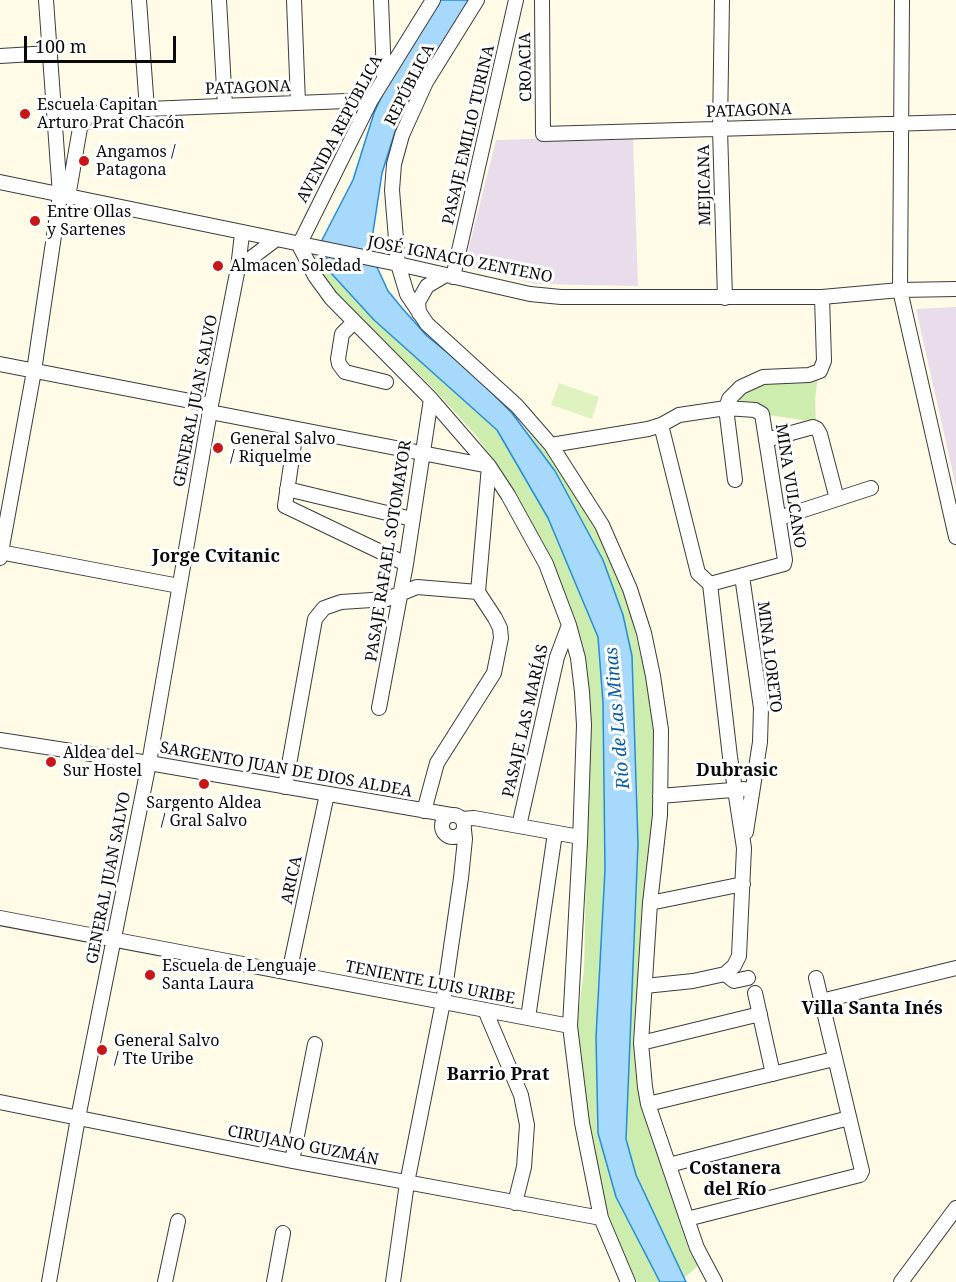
<!DOCTYPE html>
<meta charset="utf-8">
<style>
body{margin:0}
#map{position:relative;width:956px;height:1282px;overflow:hidden;background:#fffbe7;font-family:"Noto Serif",serif}
canvas{display:block}
.scale{position:absolute;left:24px;top:36px;width:152px;height:27px;box-sizing:border-box;border:3px solid #0a0a0a;border-top:0;padding-left:8px;font-size:18px;line-height:21px;white-space:nowrap;color:#0a0a0a;-webkit-text-stroke:4px #fff;paint-order:stroke}
</style>
<div id="map">
<canvas width="956" height="1282"></canvas>
<div class="scale">100 m</div>
</div>
<script>
const ctx = document.querySelector('canvas').getContext('2d');
ctx.lineJoin = 'round';
function paint(path, color) { ctx.fillStyle = color; ctx.fill(path, 'evenodd'); }
const toPath = rows => new Path2D(rows.map(r => 'M' + r).join(''));
function trace(path, color, width, dash) { ctx.strokeStyle = color; ctx.lineWidth = width; ctx.lineCap = dash ? 'butt' : 'round'; ctx.setLineDash(dash || []); ctx.stroke(path); }
function write(font, color, halo, rows, align = 'center') {
  ctx.font = font + ' "Noto Serif",serif'; ctx.lineWidth = 6; ctx.setLineDash([]); ctx.textBaseline = 'middle'; ctx.strokeStyle = halo; ctx.fillStyle = color; for (const [text, x, y, turn = 0] of rows) {
    ctx.save(); ctx.translate(x, y); ctx.rotate((+turn || 0) * Math.PI / 180); ctx.textAlign = isNaN(turn) ? turn : align; if (halo) ctx.strokeText(text, 0, 0); ctx.fillText(text, 0, 0); ctx.restore();
  }
}
paint(toPath([
 [633,136,638,286,536,284,464,267,496,140],
 [956,307,956,487,916,309]
]), '#eaddeb');
paint(toPath([
 [310,253,326,258,330,272,374,320,497,430,548,518,598,637,603,703,605,870,596,1037,616,1197,660,1282,637,1282,630,1271,602,1198,590,1144,576,1033,584,970,589,732,575,622,568,600,550,558,523,506,498,466,474,433,431,386,346,305,327,285],
 [763,377,818,377,815,399,816,422,762,414,755,403,729,399],
 [523,426,550,456,578,498,599,537,628,604,648,685,654,736,652,818,644,894,636,1052,646,1118,690,1253,698,1266,684,1278,636,1175,626,1139,638,844,632,656,623,615,603,560,555,471]
]), '#ccedae');
paint(toPath([
 [559,383,599,397,592,419,551,405]
]), '#dff3c0');
const water = toPath([
 [440,0,470,0,422,75,399,119,382,173,370,252,388,291,402,308,427,336,471,372,512,413,555,471,603,560,623,615,632,656,638,844,626,1139,636,1175,686,1282,660,1282,616,1197,598,1133,596,1037,605,870,603,703,598,637,548,518,497,430,374,320,330,272,322,240,353,180,374,113,385,89,440,0]
]);
paint(water, '#a6d9fc');
trace(water, '#268bda', 1.5);
const minor = toPath([
 [139,0,147,109],
 [219,0,225,106],
 [294,0,298,103],
 [381,0,384,76],
 [433,0,371,100,299,245,315,276,331,298,431,399,489,466,508,495,546,564,569,625,578,658,582,692,584,725,580,842,570,1026,582,1123,601,1218,628,1282],
 [477,0,426,82,402,135,394,164,392,190,398,264,407,294,427,324,517,406,551,445,602,525,630,589,644,633,653,676,661,730,660,815,650,903,641,1043,645,1087,648,1104,687,1219,697,1248,715,1282],
 [542,0,543,134,956,122],
 [722,0,720,129,725,298],
 [902,0,900,290,956,537],
 [0,56,50,53],
 [56,116,147,109,371,100],
 [0,182,398,264,530,294,561,297,822,297,900,290,956,289],
 [68,197,80,128,88,115],
 [238,268,275,240],
 [453,277,516,0],
 [419,313,418,302,427,286,444,276],
 [354,322,342,334,338,359,339,364,345,372,386,382],
 [0,364,211,405],
 [210,412,489,466,478,592,495,618,500,628,501,638,494,673,437,763,424,811],
 [661,425,698,573,710,584,730,757,744,848,739,956,734,966,725,974],
 [296,430,285,506,406,564],
 [766,440,813,427,817,429,820,434,837,499],
 [551,445,648,429,661,425,679,415,726,408,755,410,762,414,785,560,784,564,710,584],
 [735,480,726,408,729,399,741,387,763,377,809,375,820,371,824,361,822,297],
 [287,489,412,519],
 [779,518,871,488],
 [0,552,179,586],
 [0,558,34,371,60,195,46,0],
 [742,576,761,708,760,742,746,832],
 [379,708,406,564,431,399],
 [0,740,149,763,451,815],
 [285,787,315,619,324,608,341,602,387,599,417,587,478,592],
 [660,796,744,789],
 '442 826a11 11 0 1 1 22 0a11 11 0 1 1-22 0Z',
 [462,819,474,818,580,837],
 [519,826,557,657,569,625],
 [650,903,743,884],
 [0,918,570,1026],
 [289,973,327,794],
 [645,986,693,981,725,974,734,981,748,978],
 [755,993,773,1074],
 [821,1001,956,968],
 [485,1010,521,1095,527,1125,524,1167,515,1203],
 [528,1018,555,833],
 [641,1043,760,1014],
 [0,1102,292,1161,601,1218],
 [648,1104,834,1059],
 [292,1161,315,1044],
 [669,1165,849,1118],
 [687,1219,860,1175,862,1171,816,978],
 [49,1282,78,1118,149,763,211,405,238,268,242,234],
 [165,1282,178,1221],
 [274,1282,283,1233],
 [393,1282,407,1183,443,1002,461,878,465,839,464,830],
 [901,1282,956,1208]
]);
trace(minor, '#3d3d3d', 16);
trace(minor, '#fff', 14);
for (const [x, y, r, color] of [
 [25,114,6,"#c61617"],
 [84,161,6,"#c61617"],
 [35,221,6,"#c61617"],
 [218,266,6,"#c61617"],
 [218,448,6,"#c61617"],
 [51,762,6,"#c61617"],
 [204,784,6,"#c61617"],
 [150,975,6,"#c61617"],
 [102,1050,6,"#c61617"]
]) { const dot = new Path2D(); dot.arc(x, y, r, 0, 2 * Math.PI); ctx.fillStyle = color; ctx.fill(dot); trace(dot, '#fff', 2); }
write('16px', '#0a0a0a', '#fff', [
 ["CROACIA",526,67,-91],
 ["REPÚBLICA",410,85,-63],
 ["PATAGONA",248,88,-2],
 ["PATAGONA",749,111,-2],
 ["AVENIDA REPÚBLICA",340,129,-62],
 ["PASAJE EMILIO TURINA",469,135,-77],
 ["MEJICANA",705,185,-91],
 ["JOSÉ IGNACIO ZENTENO",460,260,11],
 ["GENERAL JUAN SALVO",196,401,-79],
 ["MINA VULCANO",790,486,81],
 ["PASAJE RAFAEL SOTOMAYOR",389,551,-81],
 ["MINA LORETO",769,657,83],
 ["PASAJE LAS MARÍAS",526,721,-77],
 ["SARGENTO JUAN DE DIOS ALDEA",286,770,10],
 ["GENERAL JUAN SALVO",109,878,-79],
 ["ARICA",292,880,-78],
 ["TENIENTE LUIS URIBE",430,983,11],
 ["CIRUJANO GUZMÁN",303,1146,11]
]);
write('16px', '#0a0a0a', '#fff', [
 ["Escuela Capitan",37,105],
 ["Arturo Prat Chacón",37,123],
 ["Angamos /",96,152],
 ["Patagona",96,170],
 ["Entre Ollas",47,212],
 ["y Sartenes",47,230],
 ["Almacen Soledad",230,266],
 ["General Salvo",230,439],
 ["/ Riquelme",230,457],
 ["Aldea del",63,753],
 ["Sur Hostel",63,771],
 ["Sargento Aldea",204,803,"center"],
 ["/ Gral Salvo",204,821,"center"],
 ["Escuela de Lenguaje",162,966],
 ["Santa Laura",162,984],
 ["General Salvo",114,1041],
 ["/ Tte Uribe",114,1059]
], 'left');
write('bold 18px', '#0a0a0a', '#fff', [
 ["Jorge Cvitanic",216,557],
 ["Dubrasic",737,771],
 ["Villa Santa Inés",872,1009],
 ["Barrio Prat",498,1075],
 ["Costanera",735,1169],
 ["del Río",735,1190]
]);
write('italic 18px', '#095ba6', '#fff', [
 ["Río de Las Minas",618,718,-95]
]);
</script>
